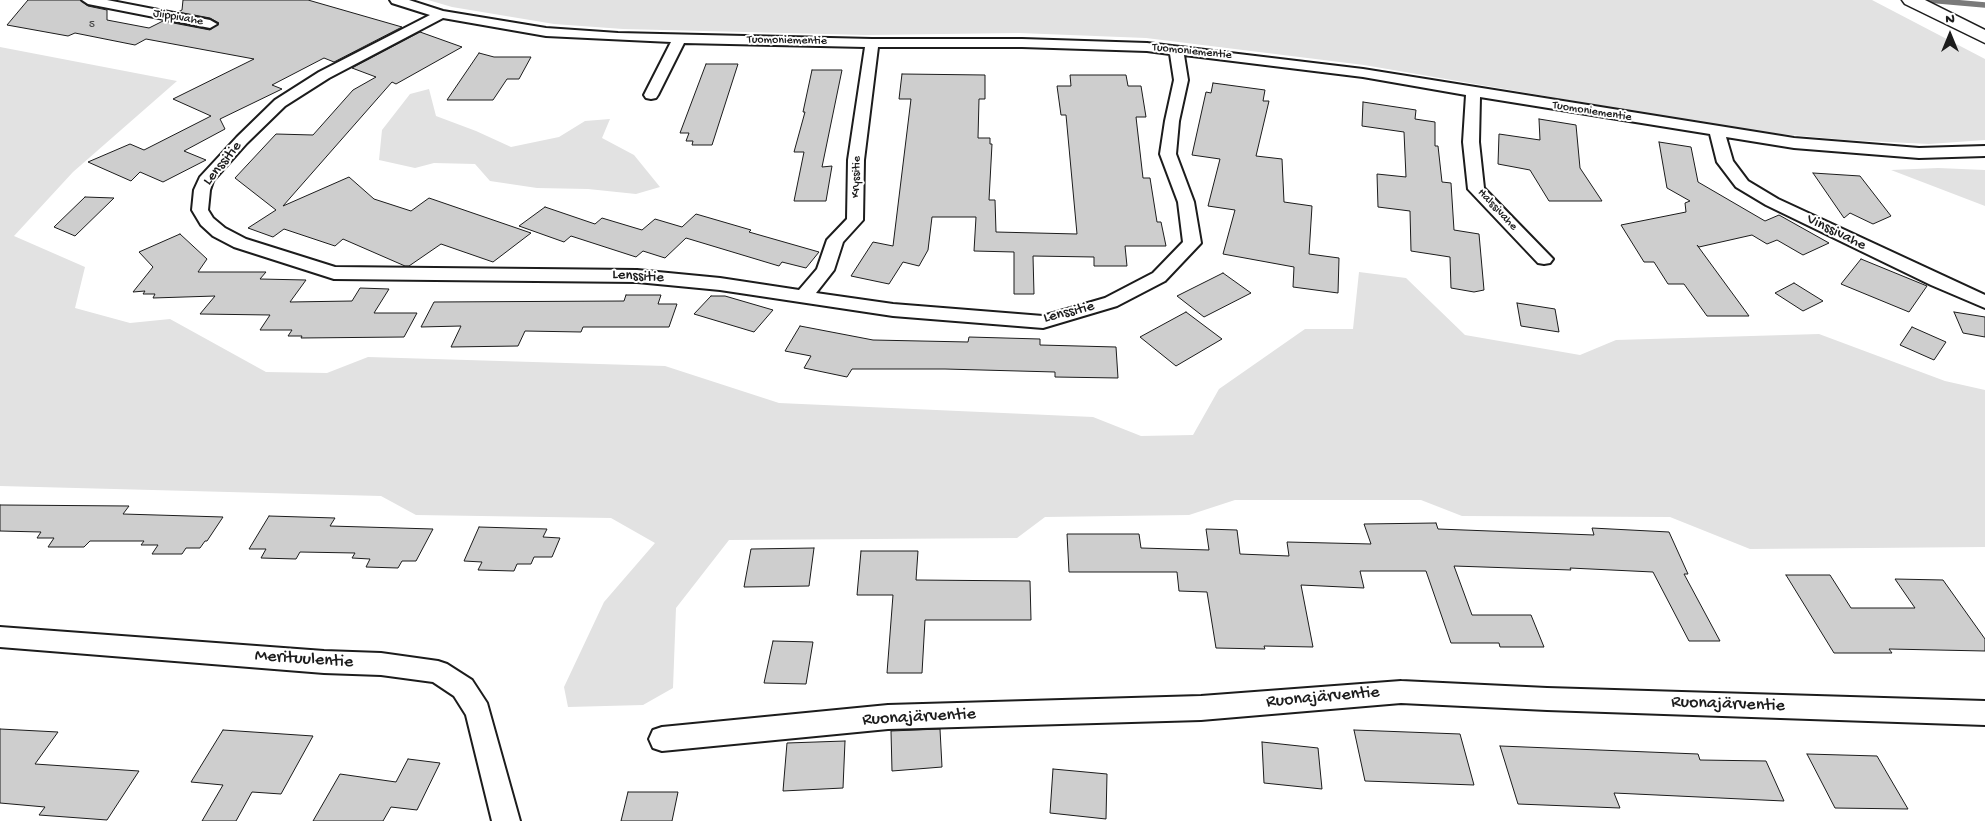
<!DOCTYPE html>
<meta charset="utf-8">
<style>
body{margin:0}
#map{position:relative;width:1985px;height:821px;overflow:hidden;background:#fff;font-family:"Gochi Hand",sans-serif}
canvas{display:block}
.north{position:absolute;left:1925px;top:10px;width:50px;height:50px;-webkit-text-stroke:4px #fff;paint-order:stroke;rotate:0deg;font-size:14px;font-weight:700;line-height:20px;text-align:center;color:#1c1c1c}
.north::after{content:'';display:block;margin:auto;width:18px;height:22px;background:#1c1c1c;clip-path:polygon(50% 0,100% 100%,50% 72%,0 100%)}
</style>
<div id="map">
<canvas width="1985" height="821"></canvas>
<div class="north">N</div>
</div>
<script>
const ctx = document.querySelector('canvas').getContext('2d');
ctx.lineJoin = 'round';
function paint(path, color) { ctx.fillStyle = color; ctx.fill(path, 'evenodd'); }
const toPath = rows => new Path2D(rows.map(r => 'M' + r).join(''));
function trace(path, color, width, dash) { ctx.strokeStyle = color; ctx.lineWidth = width; ctx.lineCap = dash ? 'butt' : 'round'; ctx.setLineDash(dash || []); ctx.stroke(path); }
function write(font, color, halo, rows, align = 'center') {
  ctx.font = font + ' "Gochi Hand",sans-serif'; ctx.lineWidth = 4; ctx.setLineDash([]); ctx.textBaseline = 'middle'; ctx.strokeStyle = halo; ctx.fillStyle = color; for (const [text, x, y, turn = 0] of rows) {
    ctx.save(); ctx.translate(x, y); ctx.rotate((+turn || 0) * Math.PI / 180); ctx.textAlign = isNaN(turn) ? turn : align; if (halo) ctx.strokeText(text, 0, 0); ctx.fillText(text, 0, 0); ctx.restore();
  }
}
paint(toPath([
 [428,0,1872,0,1985,59,1985,140,1929,144,1847,140,1781,134,1715,125,1364,65,1146,38,1019,33,866,35,623,29,554,24,452,7],
 [0,47,177,81,73,172,14,236,85,267,75,308,130,323,170,319,266,372,327,373,368,357,665,366,779,403,1093,417,1141,436,1193,435,1219,389,1305,329,1353,329,1359,272,1406,278,1465,335,1580,355,1616,340,1819,334,1945,381,1985,390,1985,547,1750,549,1670,517,1462,516,1421,500,1235,500,1189,515,1045,517,1017,538,729,540,676,608,673,688,643,705,568,707,564,687,604,602,655,543,611,518,416,515,381,496,0,486],
 [429,89,436,116,476,131,511,147,559,137,585,121,610,119,602,138,634,155,660,187,636,194,588,189,537,188,490,181,475,164,434,163,415,168,379,160,382,130,410,94],
 [1938,168,1985,170,1985,206,1891,170]
]), '#e2e2e2');
trace(toPath([
 [1928,0,1985,5]
]), '#7a7a7a', 5.5);
const building = toPath([
 [28,0,80,0,88,6,107,10,107,20,149,28,163,21,210,30,219,23,210,18,178,12,182,10,183,0,308,0,402,27,334,62,324,58,272,85,282,89,220,119,225,129,184,151,206,160,163,182,140,172,131,181,88,162,130,144,144,150,211,116,173,99,254,59,146,39,135,45,75,33,68,36,7,25,28,0],
 [420,32,462,47,396,84,392,82,283,206,349,177,374,199,411,211,429,198,531,233,493,262,441,244,409,266,405,266,343,239,335,246,284,229,273,237,248,228,276,210,235,178,276,134,313,135,353,90,376,77,352,68,420,32],
 [479,53,494,57,531,57,519,79,507,79,493,100,447,100,479,53],
 [706,64,738,64,712,145,692,145,693,141,686,141,689,133,680,133,706,64],
 [812,70,842,70,822,167,832,166,826,201,794,201,804,152,794,152,805,112,803,112,812,70],
 [902,74,985,75,985,99,979,99,978,138,990,138,990,144,992,144,989,200,995,200,996,232,1077,234,1066,115,1061,115,1057,86,1071,86,1070,75,1126,75,1128,86,1141,86,1146,117,1136,117,1143,178,1150,178,1157,222,1161,222,1166,246,1125,246,1127,266,1094,266,1094,257,1033,256,1034,294,1014,294,1014,252,974,251,976,217,932,217,928,250,919,266,903,262,889,284,851,276,873,242,893,246,911,99,899,99,902,74],
 [1213,83,1265,90,1263,101,1269,101,1256,156,1282,159,1284,202,1312,206,1309,254,1339,258,1338,293,1293,287,1294,267,1223,254,1235,210,1208,206,1220,159,1192,155,1206,92,1211,93,1213,83],
 [1363,102,1416,110,1415,119,1435,122,1435,146,1438,146,1442,182,1451,183,1454,230,1479,234,1484,290,1474,292,1451,288,1450,257,1411,251,1410,211,1378,207,1377,174,1406,177,1404,132,1362,126,1363,102],
 [1539,119,1576,125,1580,168,1602,201,1549,201,1530,170,1498,164,1499,134,1540,140,1539,119],
 [1659,142,1691,147,1698,182,1765,221,1779,215,1829,243,1803,255,1777,240,1767,244,1752,235,1699,247,1697,245,1749,316,1707,316,1684,284,1668,284,1654,262,1644,262,1621,225,1686,212,1685,203,1690,201,1667,188,1659,142],
 [1813,173,1860,176,1891,216,1873,224,1850,213,1844,218,1813,173],
 [85,197,114,198,75,236,54,227,85,197],
 [545,207,595,224,602,218,642,230,655,219,682,227,696,214,751,230,749,232,819,252,806,268,782,262,779,266,686,238,665,258,643,251,636,257,571,236,564,242,519,226,545,207],
 [180,234,207,259,198,272,266,272,260,279,306,280,290,302,352,301,360,288,389,289,374,313,417,313,404,337,301,338,302,336,288,336,292,330,260,330,270,315,200,314,215,296,153,298,155,294,143,294,145,291,133,292,153,267,139,252,180,234],
 [1861,259,1927,286,1909,312,1841,284,1861,259],
 [1223,273,1251,293,1204,317,1177,296,1223,273],
 [1794,283,1823,301,1803,311,1775,293,1794,283],
 [626,295,661,295,658,304,677,304,669,327,583,327,581,332,525,331,518,346,451,347,461,326,421,327,434,302,624,301,626,295],
 [711,296,725,296,773,310,754,332,694,314,711,296],
 [1517,303,1555,309,1559,332,1521,326,1517,303],
 [1186,312,1222,339,1176,366,1140,337,1186,312],
 [1954,312,1985,317,1985,337,1963,333,1954,312],
 [800,326,873,340,968,342,969,337,1040,339,1040,345,1116,347,1118,378,1055,377,1055,372,945,369,852,369,847,377,804,368,811,356,785,351,800,326],
 [1912,327,1946,342,1934,360,1900,345,1912,327],
 [0,505,129,506,123,514,223,517,207,541,205,541,200,548,186,548,182,554,152,554,158,545,141,545,144,541,90,541,84,547,48,547,54,538,37,538,41,532,0,531,0,505],
 [269,516,335,518,330,526,433,529,416,561,402,561,398,568,366,567,370,559,352,558,355,553,300,552,296,559,261,558,266,549,249,549,269,516],
 [1436,523,1438,529,1594,535,1592,528,1669,532,1688,574,1684,574,1720,641,1689,641,1653,572,1570,568,1571,570,1454,566,1472,615,1531,615,1544,647,1500,647,1499,643,1451,643,1426,571,1360,571,1364,588,1301,585,1313,647,1264,646,1265,649,1216,648,1207,592,1179,591,1177,572,1069,572,1067,534,1139,534,1141,548,1209,550,1206,529,1237,530,1240,554,1289,556,1287,542,1371,544,1364,524,1436,523],
 [479,527,547,529,543,537,560,538,552,557,534,557,531,564,517,564,514,571,478,570,482,562,464,561,479,527],
 [814,548,809,586,744,587,751,549,814,548],
 [861,551,918,551,916,580,1030,581,1031,620,925,620,922,673,887,673,893,595,857,595,861,551],
 [1786,575,1830,575,1851,608,1915,608,1895,579,1943,580,1985,639,1985,651,1889,649,1892,653,1834,653,1786,575],
 [773,641,813,642,806,684,764,683,773,641],
 [0,729,58,732,35,764,139,771,107,820,39,815,45,807,0,803,0,729],
 [940,729,942,767,892,771,891,731,940,729],
 [223,730,313,736,281,794,252,792,236,821,202,821,223,785,191,782,223,730],
 [1354,730,1460,734,1474,785,1365,781,1354,730],
 [845,741,843,788,783,791,787,743,845,741],
 [1262,742,1318,748,1322,789,1264,783,1262,742],
 [1500,746,1698,754,1700,760,1766,761,1784,801,1614,793,1620,808,1518,804,1500,746],
 [1807,754,1877,756,1908,809,1835,808,1807,754],
 [408,759,440,763,417,810,391,807,383,821,313,821,340,774,396,782,408,759],
 [1053,769,1107,774,1106,819,1050,813,1053,769],
 [628,792,678,792,672,821,621,821,628,792]
]);
paint(building, '#cecece');
trace(building, '#1c1c1c', 1);
const minor = toPath([
 [82,0,107,0,210,20,217,24,210,28,88,4,82,0],
 [390,0,409,0,443,11,546,28,618,33,872,39,1022,39,1147,43,1363,69,1794,138,1919,148,1985,146,1985,156,1919,158,1794,148,1726,137,1733,161,1748,181,1778,199,1985,295,1985,308,1931,285,1766,205,1736,187,1717,162,1710,134,1480,97,1479,142,1484,188,1553,259,1550,263,1544,264,1538,263,1468,189,1463,142,1466,95,1363,77,1184,55,1188,80,1179,121,1176,154,1194,202,1201,243,1165,281,1117,306,1043,328,893,316,720,290,637,282,334,279,234,247,213,236,201,225,192,210,194,190,200,177,237,137,275,100,319,72,430,15,392,3,390,0],
 [443,18,546,36,671,42,644,95,646,98,651,99,656,98,658,95,684,43,865,47,848,160,847,219,827,240,817,269,799,290,720,278,637,270,335,267,246,239,225,228,213,218,208,210,210,190,213,181,247,143,285,106,329,78,443,18],
 [878,47,1022,47,1147,51,1170,54,1174,80,1165,121,1160,154,1178,202,1183,242,1153,273,1105,298,1043,316,893,304,816,293,834,270,843,242,863,220,864,160,878,47],
 [0,627,324,651,381,653,438,661,447,664,472,680,487,703,520,821,492,821,466,715,454,696,433,682,381,675,324,673,0,647,0,627],
 [1401,681,1547,688,1985,701,1985,725,1547,710,1401,703,1201,720,888,729,662,751,653,748,649,739,653,730,662,727,888,705,1201,696,1401,681]
]);
const secondary = toPath([
 [1902,0,1925,0,1985,30,1985,43,1905,4,1902,0]
]);
trace(minor, '#1c1c1c', 4);
trace(secondary, '#1c1c1c', 3);
paint(minor, '#fff');
paint(secondary, '#fff');
write('11px', '#484848', null, [
 ["5",92,25]
]);
write('12px', '#1c1c1c', '#fff', [
 ["Jiippivahe",178,18,10],
 ["Tuomoniementie",787,41,1],
 ["Tuomoniementie",1192,52,6],
 ["Tuomoniementie",1592,112,9],
 ["Kryssitie",857,177,-88],
 ["Halssivahe",1497,210,47]
]);
write('15px', '#1c1c1c', '#fff', [
 ["Lenssitie",223,164,-51],
 ["Vinssivahe",1836,233,26],
 ["Lenssitie",638,277,4],
 ["Lenssitie",1069,313,-14]
]);
write('18px', '#1c1c1c', '#fff', [
 ["Merituulentie",304,660,4],
 ["Ruonajärventie",1323,698,-5],
 ["Ruonajärventie",1728,705,2],
 ["Ruonajärventie",919,718,-3]
]);
</script>
